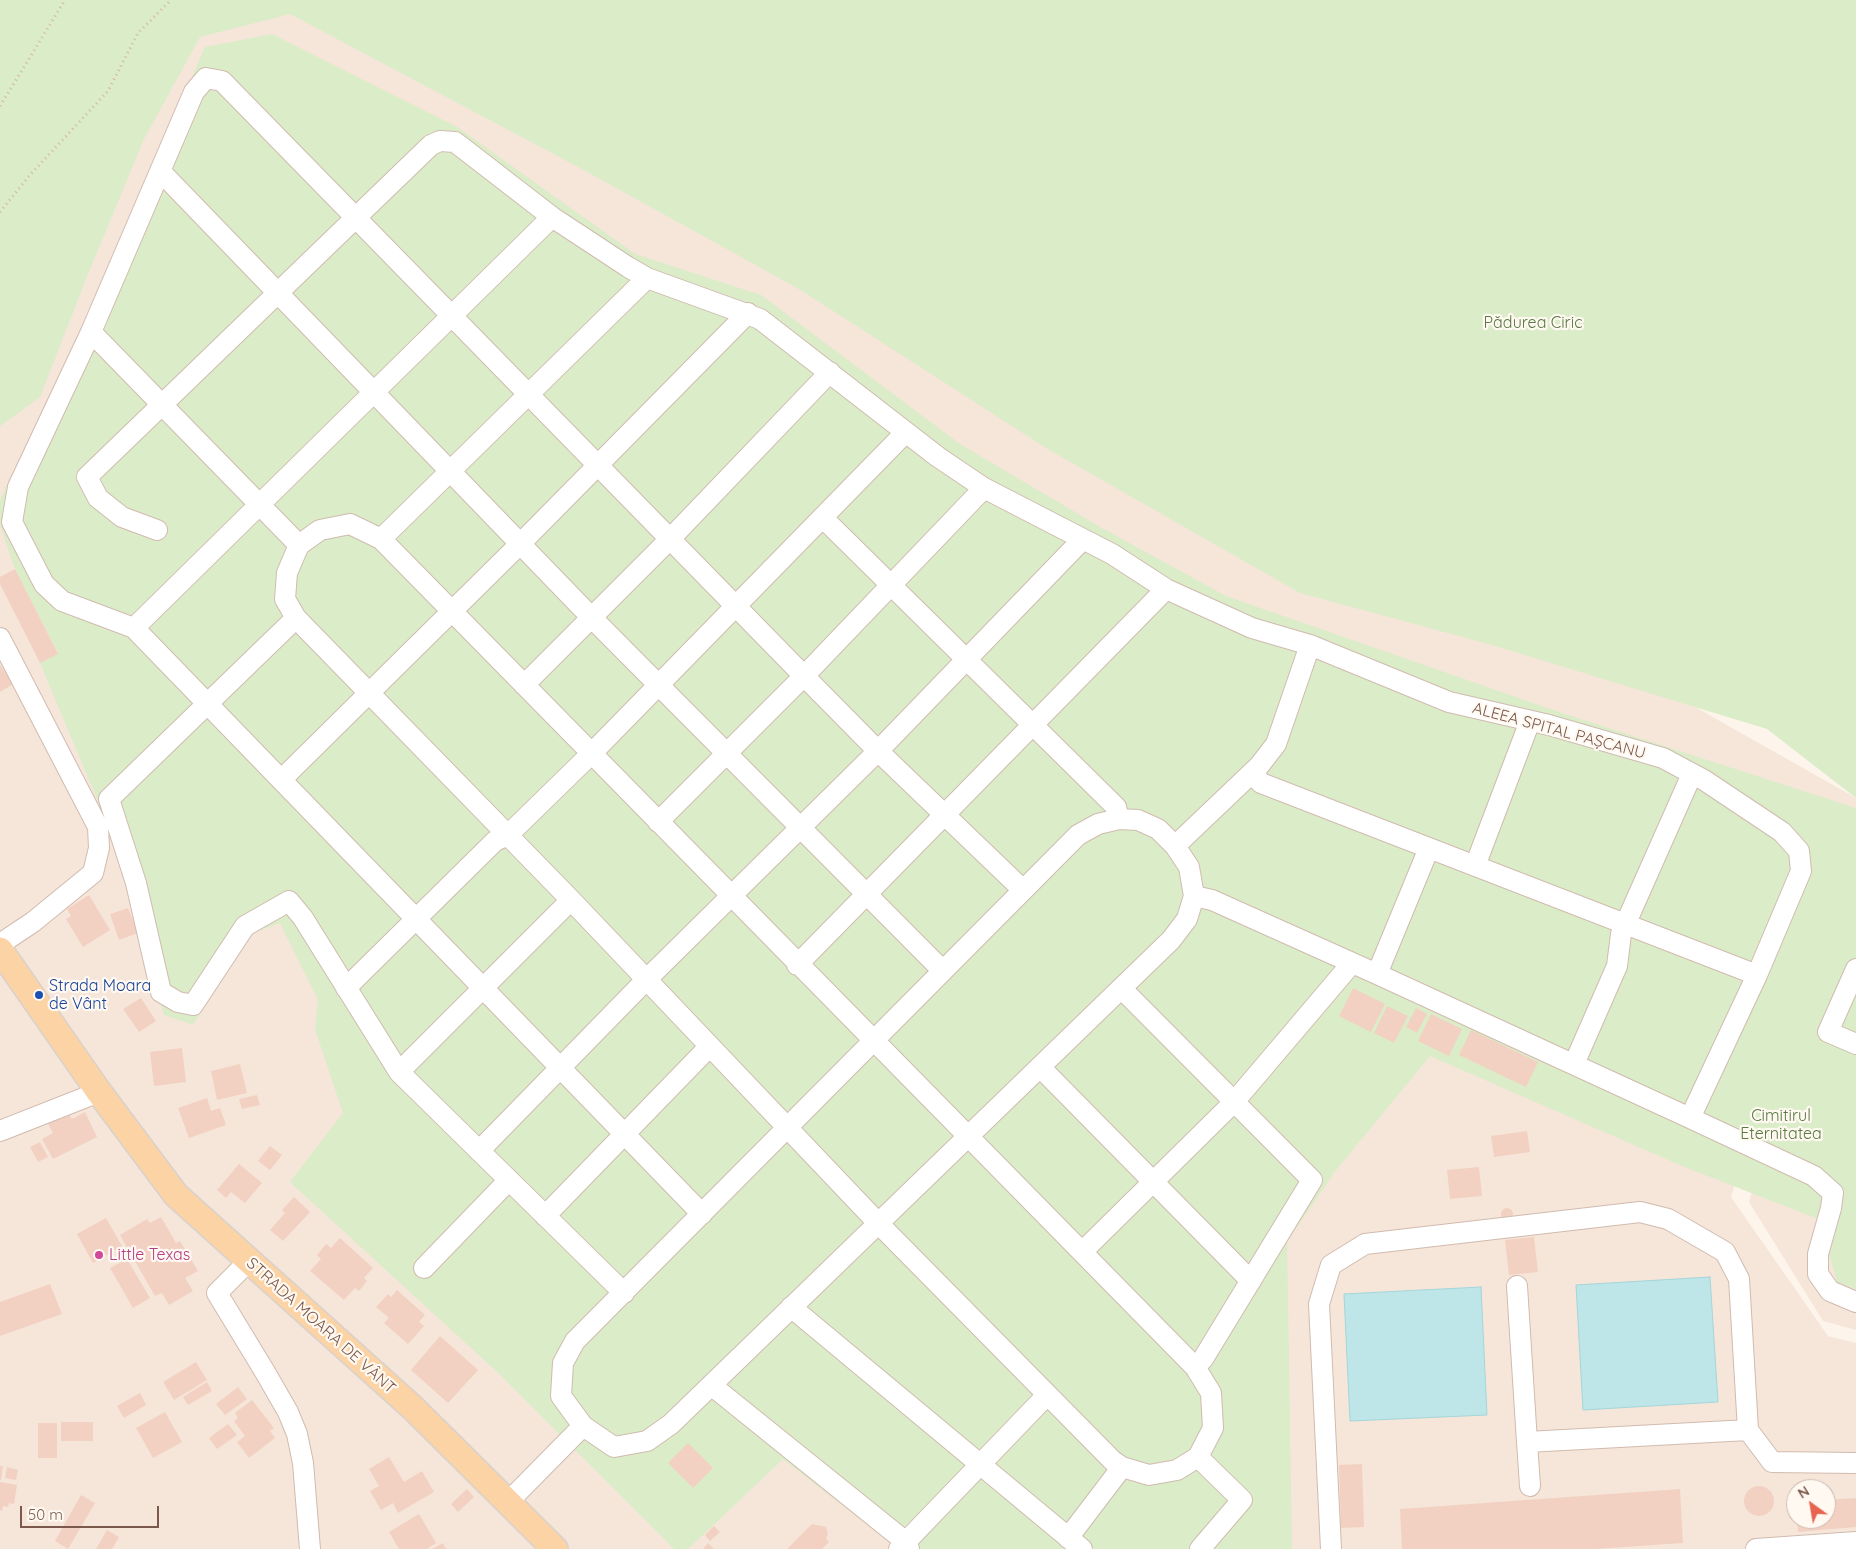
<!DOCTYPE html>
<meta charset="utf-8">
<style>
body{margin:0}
#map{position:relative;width:1856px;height:1549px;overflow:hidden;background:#fdf5eb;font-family:Quicksand,sans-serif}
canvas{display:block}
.north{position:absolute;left:1786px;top:1479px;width:50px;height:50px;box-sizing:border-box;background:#fff9f2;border:1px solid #cab9b0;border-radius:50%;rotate:328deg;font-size:14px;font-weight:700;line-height:20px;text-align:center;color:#7a594c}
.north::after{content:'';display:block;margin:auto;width:18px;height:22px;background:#e86450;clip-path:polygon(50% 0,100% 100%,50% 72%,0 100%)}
.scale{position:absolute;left:20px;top:1506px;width:139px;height:22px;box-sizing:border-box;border:2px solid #7a594c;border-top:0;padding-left:6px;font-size:15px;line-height:18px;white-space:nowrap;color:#7a594c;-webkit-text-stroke:4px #fff9f2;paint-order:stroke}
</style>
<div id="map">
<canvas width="1856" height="1549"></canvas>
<div class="north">N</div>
<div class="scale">50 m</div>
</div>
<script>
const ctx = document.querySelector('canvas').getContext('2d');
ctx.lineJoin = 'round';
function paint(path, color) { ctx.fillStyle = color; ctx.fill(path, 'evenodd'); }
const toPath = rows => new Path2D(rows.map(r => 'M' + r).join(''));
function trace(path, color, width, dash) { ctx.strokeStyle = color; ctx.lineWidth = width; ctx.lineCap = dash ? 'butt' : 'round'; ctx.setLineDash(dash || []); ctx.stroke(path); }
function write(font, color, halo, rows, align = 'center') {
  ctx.font = font + ' Quicksand,sans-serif'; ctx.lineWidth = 4.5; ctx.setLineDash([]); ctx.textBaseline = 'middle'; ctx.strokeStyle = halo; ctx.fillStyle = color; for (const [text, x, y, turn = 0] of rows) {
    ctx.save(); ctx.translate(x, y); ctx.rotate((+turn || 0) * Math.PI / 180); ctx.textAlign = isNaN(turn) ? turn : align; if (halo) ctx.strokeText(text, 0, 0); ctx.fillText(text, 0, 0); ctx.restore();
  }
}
paint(toPath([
 [0,0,446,0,1856,798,1856,1330,1823,1321,1749,1202,1849,813,1731,1197,1828,1336,1856,1343,1856,1549,0,1549],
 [1796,1489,1826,1489,1826,1519,1796,1519]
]), '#f5e6d9');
paint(toPath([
 [0,0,1856,0,1856,798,1767,729,1492,645,1300,593,1046,448,799,289,580,168,290,14,200,37,144,139,88,274,40,397,0,426],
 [272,34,457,127,635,254,761,295,960,444,1102,528,1226,596,1559,712,1856,808,1856,1289,1837,1282,1829,1254,1836,1226,1682,1166,1430,1056,1336,1170,1287,1242,1292,1549,887,1549,892,1544,783,1459,688,1549,674,1549,493,1368,290,1182,343,1113,315,1029,318,1000,280,923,251,934,193,1025,164,1015,134,916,123,861,40,663,58,653,15,569,0,525,0,500,104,281,205,47]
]), '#daecc8');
const water = toPath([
 [1710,1277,1718,1402,1583,1410,1576,1285,1710,1277],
 [1481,1287,1487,1415,1350,1421,1344,1294,1481,1287]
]);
paint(water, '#bee6e8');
trace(water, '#a4d6da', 1);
paint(toPath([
 [15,569,58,654,40,663,0,584,0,577],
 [0,665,13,684,0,692],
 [89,895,110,930,83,947,66,919,71,916,67,909],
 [128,908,138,933,119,940,110,914],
 [1353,988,1385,1004,1371,1032,1339,1016],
 [141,998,156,1021,139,1032,123,1009],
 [1387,1006,1408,1016,1394,1043,1374,1033],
 [1416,1008,1427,1014,1417,1033,1406,1027],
 [1431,1014,1462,1029,1449,1056,1418,1041],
 [1471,1030,1538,1062,1526,1087,1459,1055],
 [182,1048,186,1082,154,1086,150,1052],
 [240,1064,247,1093,217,1100,211,1071],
 [257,1095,260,1105,242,1109,239,1099],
 [207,1098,211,1111,220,1108,226,1125,189,1138,178,1108],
 [67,1111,72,1119,85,1112,97,1137,53,1159,42,1139,53,1133,47,1122],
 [1527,1131,1530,1152,1494,1157,1491,1136],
 [40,1142,48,1157,38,1162,30,1147],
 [270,1146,282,1155,270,1170,258,1161],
 [239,1164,262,1183,245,1203,231,1192,226,1198,217,1190],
 [1479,1167,1482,1196,1450,1199,1447,1170],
 [294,1197,310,1212,283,1241,270,1230,285,1213,282,1210],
 '1501 1214a6 6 0 1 1 12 0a6 6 0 1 1-12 0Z',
 [161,1217,176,1243,180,1241,198,1271,185,1278,193,1291,169,1305,162,1293,155,1296,120,1235,147,1219,150,1223],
 [106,1218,122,1246,93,1263,77,1234],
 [1534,1237,1538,1272,1509,1275,1505,1240],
 [340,1238,373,1268,364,1278,367,1281,359,1291,355,1288,344,1300,310,1271,321,1259,317,1255,326,1244,331,1248],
 [127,1259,150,1298,133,1308,110,1268],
 [50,1284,62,1314,0,1336,0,1302],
 [397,1290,425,1315,419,1322,424,1326,408,1344,384,1323,389,1318,376,1307,388,1294,391,1297],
 [440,1336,478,1370,448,1403,411,1370],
 [196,1362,207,1380,174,1400,163,1382],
 [207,1382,212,1391,188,1405,183,1397],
 [238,1387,247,1399,225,1415,216,1404],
 [140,1393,146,1405,124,1418,117,1406],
 [252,1400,274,1428,270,1431,275,1438,249,1458,237,1442,245,1436,234,1421,238,1418,235,1413],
 [165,1412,182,1442,153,1458,136,1428],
 [61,1422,93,1422,93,1441,61,1441],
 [38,1423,57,1423,57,1458,38,1458],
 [228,1424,237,1435,217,1449,209,1438],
 [688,1443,713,1468,693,1488,668,1463],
 [389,1457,404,1482,422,1471,434,1492,398,1513,393,1503,381,1510,370,1491,379,1486,369,1469],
 [1362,1464,1364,1527,1341,1528,1339,1465],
 [0,1466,3,1466,1,1480,0,1480],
 [7,1467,18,1470,16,1480,5,1478],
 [0,1482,17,1485,14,1504,9,1503,8,1507,3,1506,2,1511,0,1510],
 '1744 1501a15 15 0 1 1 30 0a15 15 0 1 1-30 0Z',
 [467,1489,474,1497,458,1512,451,1504],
 [1680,1489,1683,1543,1596,1549,1402,1549,1400,1509],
 [81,1495,95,1503,68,1549,55,1541],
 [1856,1498,1856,1527,1798,1532,1797,1519,1826,1519,1826,1500],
 [419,1514,436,1543,427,1549,399,1549,389,1532],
 [812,1524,826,1527,828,1534,826,1539,829,1542,822,1549,787,1549],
 [714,1526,720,1532,710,1541,705,1535],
 [107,1530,119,1537,112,1549,96,1549],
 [443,1543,446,1549,432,1549],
 [708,1543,714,1549,703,1549]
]), '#f3d1c2');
const minor = toPath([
 [161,172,591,617,943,971],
 [91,332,299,545],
 [823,518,1116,807,1119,819],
 [350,524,381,539,1195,1367,1211,1393,1213,1428,1198,1457,1177,1470,1149,1475,1122,1467,1113,1461,878,1223,571,900,296,618,285,599,287,573,299,545,320,530,350,524],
 [157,530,122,517,98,498,87,477,431,145,440,141,455,142,552,217,628,267,647,278,760,319,938,457,984,488,1112,554,1166,589,1252,628,1310,645,1449,702,1549,725,1663,758,1704,780,1782,832,1799,851,1801,871,1757,975,1690,1118,1377,974,1212,900,1194,896],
 [381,539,647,278],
 [296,618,109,799,136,883,161,992,178,1002,193,1005,245,926,289,901,303,918,399,1072,624,1293],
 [134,628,552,217],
 [0,638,98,827,99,848,93,873,33,922,0,944],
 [524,685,670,539,830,372],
 [1252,773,1261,783,1757,975],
 [281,780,521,543,748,313],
 [1119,819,1138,820,1158,829,1175,846,1189,867,1194,896,1187,919,1171,940,671,1424,647,1441,614,1447,583,1426,561,1396,563,1363,575,1341,1078,835,1098,824,1119,819],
 [658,822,804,676,984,488],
 [1175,846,1259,766,1276,744,1310,645],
 [1475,866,1530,721],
 [797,965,1166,589],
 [1856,969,1828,1032,1856,1044],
 [1377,974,1429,848],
 [346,988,495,841,508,835,591,754,905,433],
 [1121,988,1312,1180,1203,1359,1195,1367],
 [1574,1064,1617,966,1621,934,1692,774],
 [1040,1067,1251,1281],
 [399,1072,571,900],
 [1690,1118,1814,1176,1833,1193,1831,1208,1818,1254,1818,1274,1830,1291,1856,1302],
 [0,1131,99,1092],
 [479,1151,646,980,878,751,1082,540],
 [702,1214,134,628,62,601,44,584,12,522,18,487,91,332,194,92,206,78,222,81,804,676,878,751,1023,890],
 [545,1216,709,1047],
 [1082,1252,1234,1102,1352,963],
 [248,1262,217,1293,265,1372,288,1412,297,1434,303,1463,310,1549],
 [424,1268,509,1180],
 [1517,1286,1527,1442,1748,1430],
 [791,1307,1082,1549],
 [711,1385,906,1542,909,1549],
 [1527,1442,1530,1486],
 [1198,1457,1242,1500,1200,1549],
 [509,1501,583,1426],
 [1068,1538,1122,1467],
 [899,1549,1047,1395],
 [1331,1549,1319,1304,1331,1265,1365,1244,1640,1212,1668,1219,1725,1252,1739,1279,1748,1430,1772,1462,1856,1463],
 [1756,1549,1856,1542]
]);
const major = toPath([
 [0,950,99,1092,176,1195,413,1408,555,1549]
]);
trace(minor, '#d1bbaf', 22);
trace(major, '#dad1cd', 28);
trace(toPath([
 [0,106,65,0],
 [0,212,30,175,108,91,138,33,171,0]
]), '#d9b4a4', 3, [1, 4]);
trace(minor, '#fff', 20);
trace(major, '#fbd3a4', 25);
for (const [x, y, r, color] of [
 [39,995,5,"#1a4fb4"],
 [99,1255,5,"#d1479c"]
]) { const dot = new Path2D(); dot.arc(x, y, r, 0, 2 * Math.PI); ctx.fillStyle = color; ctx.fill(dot); trace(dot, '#fff9f2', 2); }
write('16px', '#577a41', '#fff9f2', [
 ["Pădurea Ciric",1533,323],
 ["Cimitirul",1781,1116],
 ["Eternitatea",1781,1134]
]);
write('16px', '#7a594c', '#fff9f2', [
 ["ALEEA SPITAL PAȘCANU",1559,731,15],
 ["STRADA MOARA DE VÂNT",321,1326,42]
]);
write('16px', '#164399', '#fff9f2', [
 ["Strada Moara",49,986],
 ["de Vânt",49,1004]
], 'left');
write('16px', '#b23c85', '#fff9f2', [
 ["Little Texas",109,1255]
], 'left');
</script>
